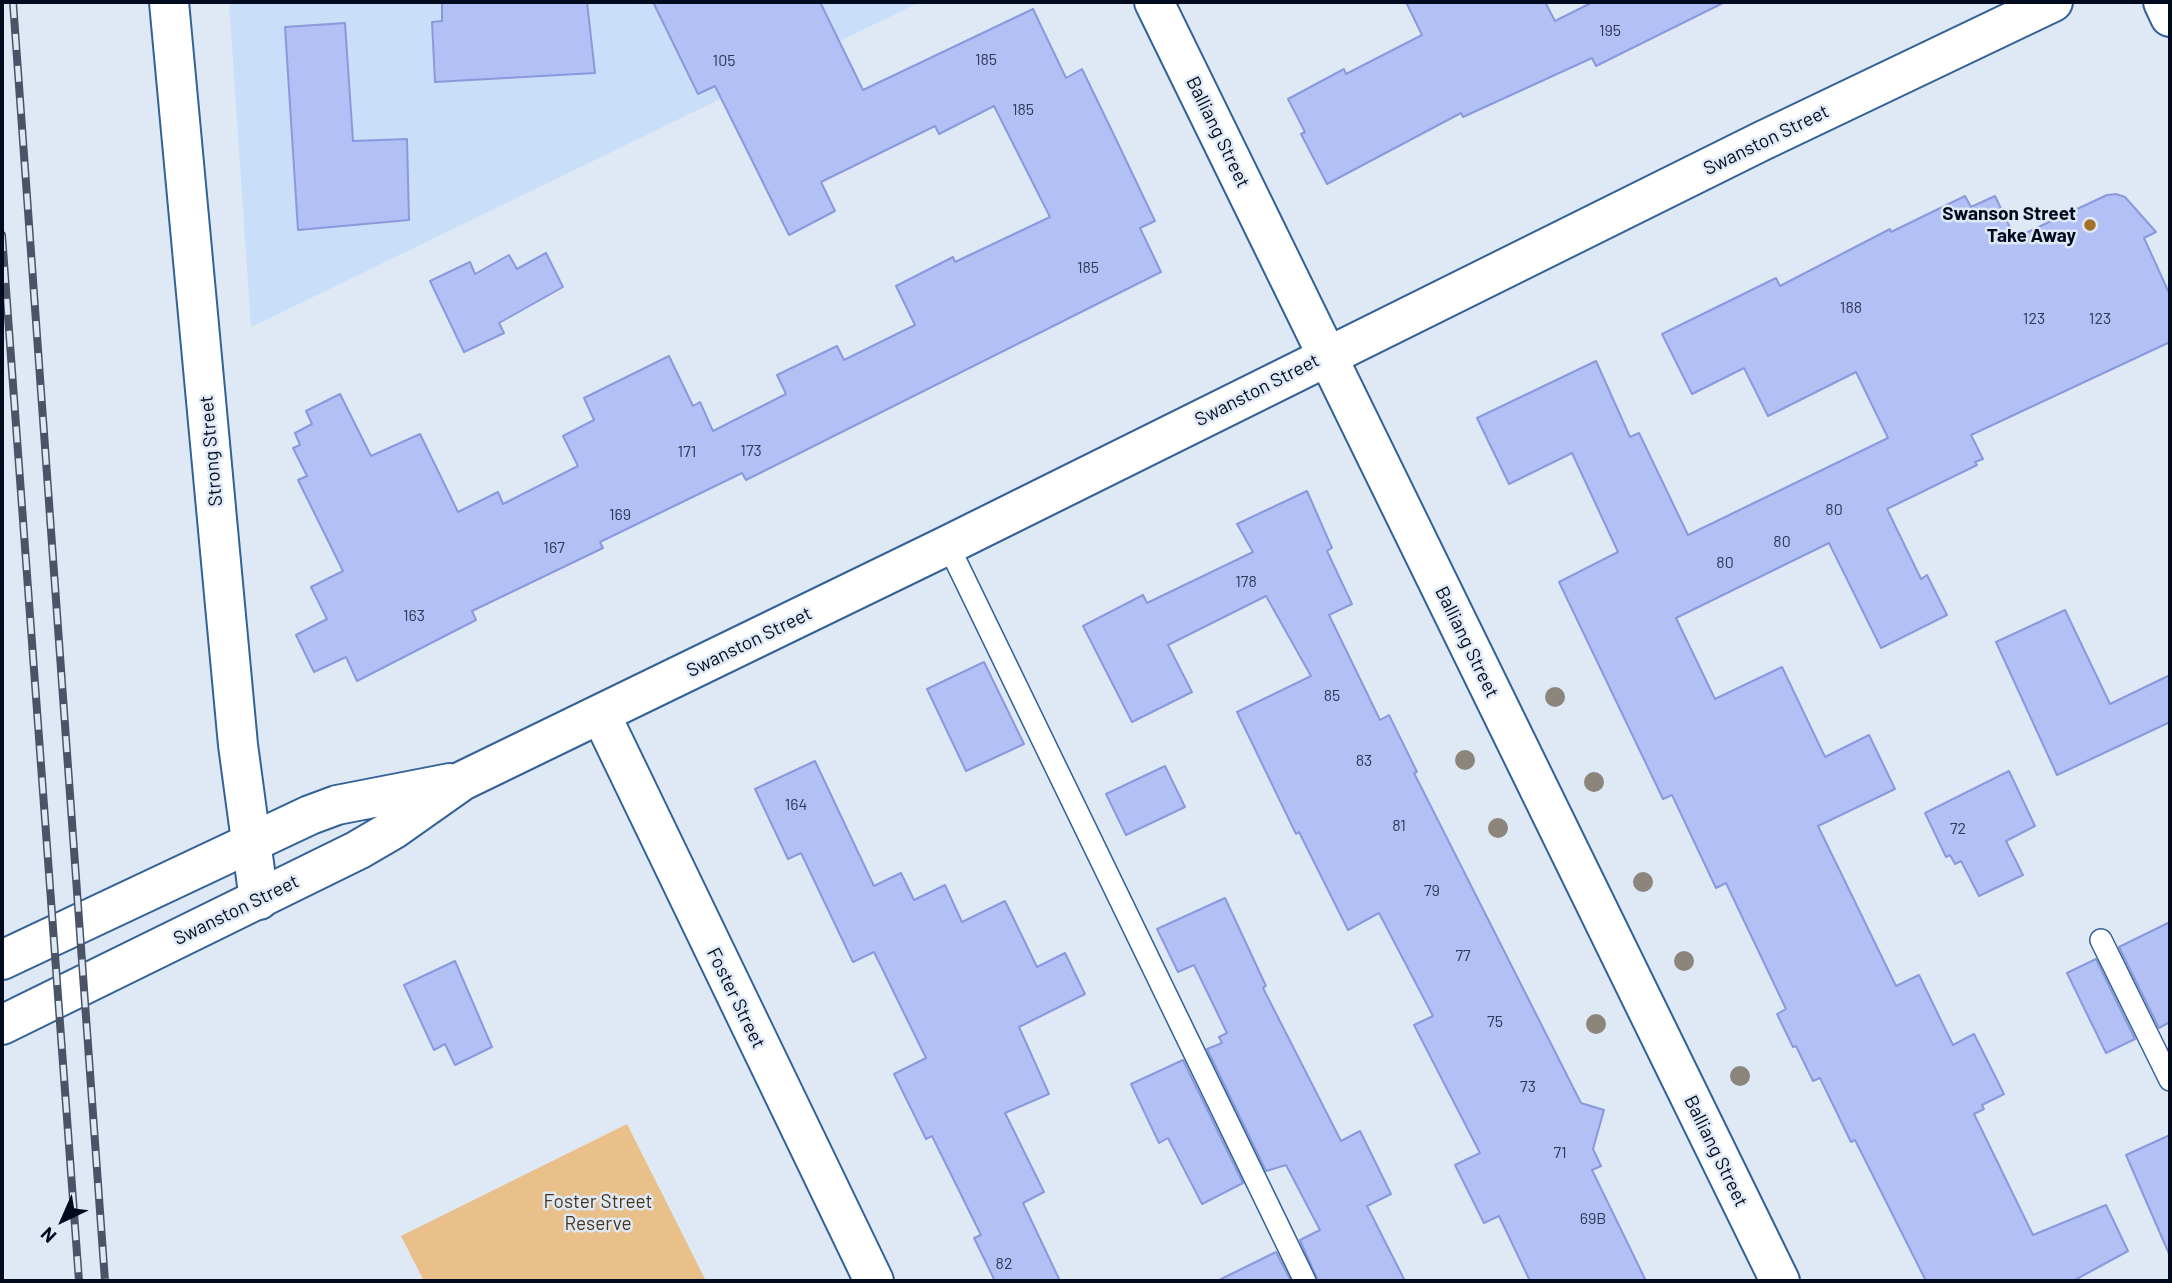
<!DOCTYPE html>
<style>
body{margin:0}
#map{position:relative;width:2172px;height:1283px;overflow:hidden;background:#dfe9f5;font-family:Barlow,sans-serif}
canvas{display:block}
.frame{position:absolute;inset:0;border:4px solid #000b1f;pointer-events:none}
.north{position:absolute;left:28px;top:1185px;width:70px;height:70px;-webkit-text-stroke:5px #dfe9f5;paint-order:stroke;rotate:224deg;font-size:19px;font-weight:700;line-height:28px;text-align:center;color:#000b1f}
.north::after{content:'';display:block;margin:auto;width:24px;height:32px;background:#000b1f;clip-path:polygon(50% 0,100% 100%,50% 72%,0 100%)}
</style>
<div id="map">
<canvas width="2172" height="1283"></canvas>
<div class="frame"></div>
<div class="north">N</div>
</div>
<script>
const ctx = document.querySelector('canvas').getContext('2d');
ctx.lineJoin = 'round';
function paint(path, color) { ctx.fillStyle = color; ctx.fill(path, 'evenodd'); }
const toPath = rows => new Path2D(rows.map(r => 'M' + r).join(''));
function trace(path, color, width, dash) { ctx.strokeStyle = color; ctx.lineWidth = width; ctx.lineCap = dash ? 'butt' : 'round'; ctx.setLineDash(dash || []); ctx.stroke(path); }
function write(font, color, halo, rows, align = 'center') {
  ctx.font = font + ' Barlow,sans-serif'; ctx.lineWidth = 5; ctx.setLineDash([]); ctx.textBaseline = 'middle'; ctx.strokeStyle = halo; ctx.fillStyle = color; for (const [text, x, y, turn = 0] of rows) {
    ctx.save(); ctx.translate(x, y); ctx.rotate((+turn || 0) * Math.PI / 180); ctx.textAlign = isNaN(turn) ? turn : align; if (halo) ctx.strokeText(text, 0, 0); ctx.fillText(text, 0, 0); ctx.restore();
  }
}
paint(toPath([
 [229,2,920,2,251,327]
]), '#c8def9');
paint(toPath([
 [627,1124,706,1281,424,1281,401,1236]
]), '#e9bf8a');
const building = toPath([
 [442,2,587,2,595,73,435,82,432,22,442,21,442,2],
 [653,2,820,2,863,90,1033,9,1066,78,1082,69,1113,133,1155,221,1140,228,1161,272,746,480,742,473,600,542,603,548,472,611,476,620,357,681,346,657,314,672,296,635,327,619,311,587,343,571,298,480,307,476,293,448,300,445,295,433,312,424,306,411,340,394,371,456,420,434,458,512,498,492,503,504,578,466,563,436,594,420,584,398,669,356,693,406,700,402,713,431,786,394,777,375,837,346,844,360,915,325,896,286,953,257,955,262,1050,217,994,106,939,134,935,126,821,182,835,211,789,235,715,86,698,94,653,2],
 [1406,2,1545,2,1555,21,1593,2,1725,2,1596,66,1592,58,1463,117,1461,113,1327,184,1301,134,1305,132,1288,99,1344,69,1346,74,1422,35,1406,2],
 [345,23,353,141,407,139,409,220,298,230,285,27,345,23],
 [2116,194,2125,197,2156,232,2144,238,2170,295,2170,342,1971,435,1983,459,1975,462,1977,465,1887,509,1921,579,1927,575,1947,615,1881,648,1829,543,1676,618,1715,699,1782,667,1825,757,1869,735,1895,789,1818,826,1896,986,1919,975,1953,1045,1974,1034,2004,1094,1982,1105,1984,1109,1974,1114,2033,1235,2106,1205,2128,1251,2073,1281,1926,1281,1855,1140,1851,1142,1820,1078,1813,1081,1796,1046,1793,1047,1777,1014,1786,1009,1726,883,1716,888,1672,795,1663,799,1559,582,1618,552,1572,453,1509,484,1477,418,1596,361,1630,437,1639,433,1688,535,1888,438,1856,372,1768,416,1744,368,1692,394,1662,334,1776,278,1780,286,1890,229,1891,232,1965,196,1971,207,1995,196,2015,238,2107,195,2116,194],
 [546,253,563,287,499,323,504,333,464,352,430,281,470,262,475,274,509,255,517,269,546,253],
 [1307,491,1332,548,1327,551,1352,604,1329,615,1380,720,1389,715,1417,772,1414,773,1581,1103,1604,1110,1593,1149,1601,1166,1592,1170,1646,1281,1530,1281,1499,1216,1484,1223,1455,1165,1480,1153,1414,1025,1433,1016,1379,913,1348,930,1299,832,1296,834,1237,712,1311,676,1266,596,1168,645,1192,692,1132,722,1083,626,1143,595,1147,603,1253,552,1237,524,1307,491],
 [2065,610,2110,704,2170,675,2170,722,2057,775,1996,642,2065,610],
 [984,662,1024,744,966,771,927,689,984,662],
 [815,761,874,886,901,873,914,900,945,885,962,922,1005,901,1037,967,1065,953,1085,994,1019,1027,1049,1094,1005,1113,1044,1192,1023,1203,1060,1281,995,1281,974,1238,981,1235,932,1136,926,1139,894,1074,926,1058,874,952,853,962,801,853,788,859,755,789,815,761],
 [1165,766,1185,807,1126,835,1106,794,1165,766],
 [2009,771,2035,826,2006,841,2023,875,1979,896,1961,861,1955,864,1950,855,1946,857,1925,813,2009,771],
 [1225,898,1266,986,1263,988,1341,1141,1360,1131,1391,1194,1367,1206,1405,1281,1318,1281,1300,1240,1320,1230,1286,1165,1266,1171,1207,1049,1222,1043,1219,1037,1227,1033,1194,965,1178,972,1157,929,1225,898],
 [2170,922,2170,1022,2159,1028,2119,947,2170,922],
 [2096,959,2135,1039,2106,1053,2067,973,2096,959],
 [455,961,492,1047,455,1065,445,1044,434,1050,404,985,455,961],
 [1183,1060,1243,1183,1202,1204,1168,1138,1159,1143,1131,1084,1183,1060],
 [2170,1135,2170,1256,2126,1155,2170,1135],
 [1276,1252,1291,1281,1217,1281,1276,1252]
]);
paint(building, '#b2c0f6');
trace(building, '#8999dc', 2);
const lane = toPath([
 [948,545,1305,1281],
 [2101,940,2170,1080]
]);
const street = toPath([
 [169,2,238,745,259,900],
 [1154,2,1780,1281],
 [601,715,874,1281]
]);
const secondary = toPath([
 [2163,2,2170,17],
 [2,960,310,815,337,805,450,783],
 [2,1025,358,850,394,829,462,781,948,545,1762,141,2053,2]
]);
trace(lane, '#336297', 24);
trace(street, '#336297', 42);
trace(secondary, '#336297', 42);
trace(lane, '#fff', 21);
trace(street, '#fff', 38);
trace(secondary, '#fff', 38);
const rail = toPath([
 [13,2,105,1281],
 [2,235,79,1281]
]);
trace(rail, '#4a5466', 8);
trace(rail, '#dfe9f5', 5, [16]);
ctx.fillStyle = '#8c857c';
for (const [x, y] of [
 [1555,697],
 [1465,760],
 [1594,782],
 [1498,828],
 [1643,882],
 [1684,961],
 [1596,1024],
 [1740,1076]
]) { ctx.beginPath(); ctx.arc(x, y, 10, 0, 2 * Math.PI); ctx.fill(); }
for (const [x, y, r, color] of [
 [2090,225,7,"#a37127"]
]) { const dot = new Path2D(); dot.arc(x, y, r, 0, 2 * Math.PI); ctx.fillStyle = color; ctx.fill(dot); trace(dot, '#dfe9f5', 2.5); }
write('16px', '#2c3855', null, [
 ["195",1610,31],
 ["185",986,60],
 ["105",724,61],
 ["185",1023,110],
 ["185",1088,268],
 ["188",1851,308],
 ["123",2034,319],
 ["123",2100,319],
 ["173",751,451],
 ["171",687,452],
 ["80",1834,510],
 ["169",620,515],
 ["80",1782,542],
 ["167",554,548],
 ["80",1725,563],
 ["178",1246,582],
 ["163",414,616],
 ["85",1332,696],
 ["83",1364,761],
 ["164",796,805],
 ["81",1399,826],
 ["72",1958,829],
 ["79",1432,891],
 ["77",1463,956],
 ["75",1495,1022],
 ["73",1528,1087],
 ["71",1560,1153],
 ["69B",1593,1219],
 ["82",1004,1264]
]);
write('19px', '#000b1f', '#dfe9f5', [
 ["Balliang Street",1218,132,64],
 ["Swanston Street",1766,140,-26],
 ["Swanston Street",1257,390,-27],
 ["Strong Street",211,451,-95],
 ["Swanston Street",749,642,-26],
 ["Balliang Street",1467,642,64],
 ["Swanston Street",236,910,-26],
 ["Foster Street",736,998,64],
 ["Balliang Street",1716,1151,64]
]);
write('bold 19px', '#000b1f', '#dfe9f5', [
 ["Swanson Street",2076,214],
 ["Take Away",2076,236]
], 'right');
write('19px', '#493419', '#dfe9f5', [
 ["Foster Street",598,1202],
 ["Reserve",598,1224]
]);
</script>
